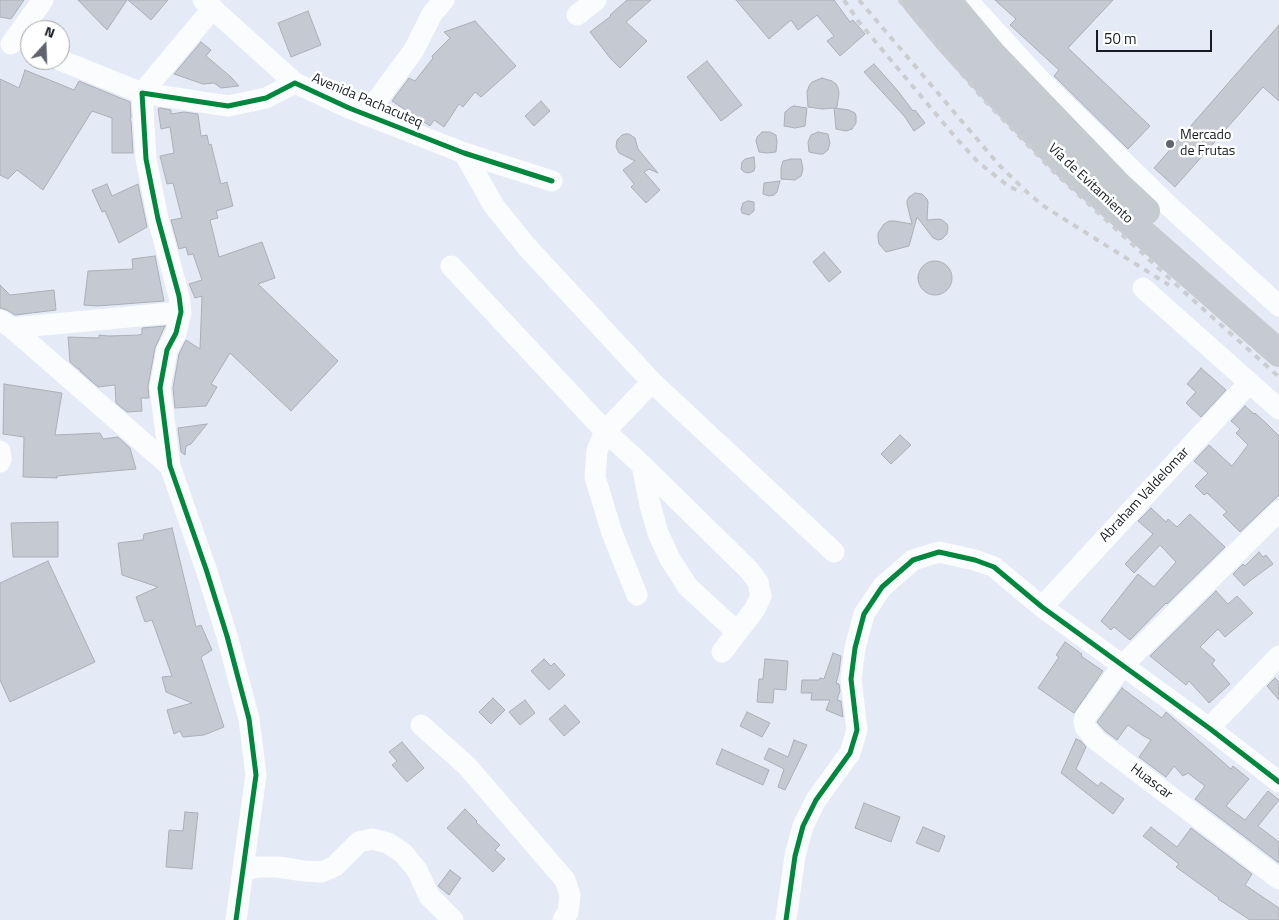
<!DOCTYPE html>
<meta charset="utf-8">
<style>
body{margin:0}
#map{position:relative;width:1279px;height:920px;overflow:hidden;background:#e5ebf6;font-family:"Titillium Web",sans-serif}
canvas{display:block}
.north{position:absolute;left:20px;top:20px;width:50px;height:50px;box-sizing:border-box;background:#fff;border:1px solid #a2a4a7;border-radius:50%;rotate:20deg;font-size:14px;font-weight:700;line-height:20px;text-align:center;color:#171c23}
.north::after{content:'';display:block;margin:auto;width:18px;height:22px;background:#5f646d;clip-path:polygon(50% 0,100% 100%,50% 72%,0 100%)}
.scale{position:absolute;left:1096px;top:30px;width:116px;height:22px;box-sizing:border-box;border:2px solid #171c23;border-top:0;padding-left:6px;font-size:15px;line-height:18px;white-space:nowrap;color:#171c23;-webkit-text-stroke:4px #fff;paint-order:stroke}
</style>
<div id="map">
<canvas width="1279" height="920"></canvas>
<div class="north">N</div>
<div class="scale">50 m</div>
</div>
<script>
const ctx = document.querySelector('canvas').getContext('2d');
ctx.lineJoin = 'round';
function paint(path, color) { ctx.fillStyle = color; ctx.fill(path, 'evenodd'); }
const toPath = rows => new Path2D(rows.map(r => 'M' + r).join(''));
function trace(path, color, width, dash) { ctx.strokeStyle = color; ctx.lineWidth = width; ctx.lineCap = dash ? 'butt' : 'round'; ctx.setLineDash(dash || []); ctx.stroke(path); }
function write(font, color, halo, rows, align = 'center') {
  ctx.font = font + ' "Titillium Web",sans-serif'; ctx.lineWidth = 5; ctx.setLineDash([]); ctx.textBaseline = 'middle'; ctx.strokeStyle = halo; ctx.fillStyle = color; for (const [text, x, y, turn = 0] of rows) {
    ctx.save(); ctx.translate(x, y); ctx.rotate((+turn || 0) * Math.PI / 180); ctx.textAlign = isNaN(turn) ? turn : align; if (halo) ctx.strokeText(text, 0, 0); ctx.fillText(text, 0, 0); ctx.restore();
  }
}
const building = toPath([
 [0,0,24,0,11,19,0,17,0,0],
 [78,0,127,0,107,30,78,0],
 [128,0,168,0,151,20,128,0],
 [627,0,651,0,626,22,647,41,620,68,610,58,590,32,611,16,610,15,627,0],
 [736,0,834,0,850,22,853,20,865,34,840,56,827,41,834,36,817,15,798,30,791,20,769,39,736,0],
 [995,0,1113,0,1068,48,1150,126,1128,149,1054,76,1059,70,1010,25,1016,19,995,0],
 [308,11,321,45,291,57,278,23,308,11],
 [475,21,516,66,481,97,475,92,463,107,459,104,444,127,434,120,430,126,392,101,409,78,415,81,433,58,432,56,450,38,444,32,475,21],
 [1279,25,1279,101,1263,87,1175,187,1154,168,1279,25],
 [201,42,211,50,206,56,231,77,239,86,221,88,214,83,203,84,174,74,201,42],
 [707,61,742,105,721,121,687,77,707,61],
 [874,64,898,91,913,111,915,110,925,123,914,131,905,117,864,72,874,64],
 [25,70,74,90,79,81,130,102,131,117,130,120,131,121,133,153,112,153,112,118,92,111,43,190,17,170,8,179,0,175,0,79,19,88,25,70],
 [822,78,832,81,836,84,838,88,839,93,837,107,835,108,849,110,855,113,856,116,856,123,852,129,846,131,836,129,834,108,823,109,808,107,807,92,809,86,812,82,822,78],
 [541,101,550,111,534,126,525,116,541,101],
 [794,106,807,108,805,126,795,128,784,126,785,112,791,107,794,106],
 [160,108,171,110,171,114,184,112,198,114,201,136,207,135,209,145,211,144,221,184,227,182,233,206,216,211,218,218,210,220,219,257,262,242,275,278,258,284,338,361,291,411,230,353,211,384,217,387,206,406,175,408,173,388,179,354,186,340,200,349,202,296,195,298,189,284,202,280,193,254,188,255,186,247,179,249,171,220,182,218,173,183,167,184,160,156,174,153,170,127,161,129,158,109,160,108],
 [762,132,770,132,776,135,777,142,776,152,767,153,759,152,756,141,757,137,762,132],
 [818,132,828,134,830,143,828,150,823,154,819,154,809,152,808,142,811,135,818,132],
 [626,134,629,134,635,138,638,149,658,173,649,169,644,172,660,190,646,203,631,187,634,184,623,170,635,161,619,153,616,147,617,140,622,135,626,134],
 [754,157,755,167,754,171,749,173,744,172,741,169,742,162,745,159,754,157],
 [791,159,801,159,803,169,801,176,795,180,781,179,781,168,783,161,791,159],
 [780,181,777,192,774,195,769,196,763,194,764,183,780,181],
 [107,184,112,196,138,184,147,227,119,243,105,211,102,212,92,190,107,184],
 [915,193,922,194,927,199,928,202,927,220,939,219,942,220,947,224,948,227,947,234,942,239,938,240,933,238,917,217,909,246,886,252,879,244,878,238,878,233,884,224,889,221,895,221,912,224,907,204,907,201,909,197,915,193],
 [748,201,754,202,754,211,749,215,742,213,741,209,743,203,748,201],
 [824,252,841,272,829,282,813,262,824,252],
 [155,256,164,301,97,306,84,305,88,271,133,269,132,259,155,256],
 '918 278a17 17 0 1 1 34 0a17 17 0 1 1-34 0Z',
 [0,285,10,295,54,290,56,310,15,315,7,310,0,308,0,285],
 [165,326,155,348,148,386,149,398,141,398,142,411,127,412,116,403,115,385,98,387,80,371,80,369,78,369,70,362,68,337,99,338,99,335,109,336,139,335,142,334,142,328,165,326],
 [1201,368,1226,390,1201,417,1186,403,1196,392,1187,384,1201,368],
 [4,384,62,393,55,435,100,433,103,439,118,437,130,448,136,469,57,476,57,478,23,477,24,437,3,434,4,384],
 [1245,406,1254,414,1255,413,1267,424,1279,436,1279,495,1240,532,1223,515,1227,512,1207,493,1204,495,1195,486,1208,473,1194,461,1209,445,1232,466,1248,445,1236,433,1240,429,1231,421,1245,406],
 [207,424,191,444,186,446,185,455,181,452,178,428,207,424],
 [900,435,911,445,891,464,881,454,900,435],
 [1151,508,1166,522,1168,519,1177,527,1190,514,1225,547,1167,604,1166,603,1130,640,1114,627,1111,630,1101,621,1138,574,1154,587,1176,562,1160,545,1134,573,1125,564,1153,534,1138,521,1151,508],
 [58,522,58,557,13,557,11,523,58,522],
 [172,528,196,627,201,625,212,650,201,657,224,727,204,735,183,737,180,731,174,734,167,710,192,703,166,692,162,677,172,676,152,620,145,622,136,597,158,587,122,575,118,543,143,540,144,534,172,528],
 [1259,552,1263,557,1266,555,1273,564,1251,580,1244,586,1233,574,1243,564,1245,566,1259,552],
 [48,561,95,662,10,702,0,680,0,583,48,561],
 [1216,591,1228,604,1237,596,1253,613,1225,637,1218,629,1200,647,1215,660,1212,664,1230,684,1209,703,1189,681,1186,685,1150,656,1216,591],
 [1065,642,1082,654,1081,656,1103,671,1074,713,1038,688,1059,657,1056,655,1065,642],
 [833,653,841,656,839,672,836,683,839,684,840,691,837,700,841,701,843,717,826,710,830,700,811,700,812,693,801,693,802,680,819,680,820,678,824,679,833,653],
 [544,659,551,666,554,663,565,675,549,690,531,671,544,659],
 [765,659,788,661,786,690,774,689,773,703,757,702,759,679,763,679,765,659],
 [1275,678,1279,682,1279,700,1267,686,1275,678],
 [1122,688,1162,718,1166,712,1231,769,1233,766,1249,779,1226,806,1245,820,1268,791,1279,800,1258,826,1279,842,1279,863,1195,799,1205,786,1188,773,1183,776,1174,766,1166,777,1139,757,1151,740,1142,735,1128,725,1117,740,1105,731,1097,722,1122,688],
 [493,698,505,710,491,724,479,712,493,698],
 [525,700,535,713,520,725,509,712,525,700],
 [565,705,580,722,564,736,549,719,565,705],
 [747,712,770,723,762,737,740,726,747,712],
 [1076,739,1081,741,1086,747,1076,769,1098,786,1101,782,1124,799,1113,814,1061,773,1076,739],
 [794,740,807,745,785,790,778,787,784,769,764,759,769,748,788,757,794,740],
 [402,742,424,768,407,782,392,765,397,761,389,752,402,742],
 [722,749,769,770,763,785,716,764,722,749],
 [864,803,900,817,891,842,855,828,864,803],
 [465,809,477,821,476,822,500,845,495,850,505,859,493,872,447,828,465,809],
 [185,812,198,813,192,869,166,867,169,830,183,831,185,812],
 [923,827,945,836,939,852,916,843,923,827],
 [1151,827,1177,847,1191,828,1252,874,1245,885,1279,908,1279,920,1250,920,1218,899,1219,898,1176,867,1179,864,1143,836,1151,827],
 [450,870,461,878,449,895,438,886,450,870]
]);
paint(building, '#c4c9d2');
trace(building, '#aaafb7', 1);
trace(toPath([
 [203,0,295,83],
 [967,0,1042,82,1170,207,1279,306],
 [577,15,596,0],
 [11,44,43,0],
 [60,60,142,93,213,8],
 [366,115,414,50,432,14,444,0],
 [464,153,494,206,527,247,652,382,834,552],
 [451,266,605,431,642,465,749,570,758,582,761,596,755,609,722,652],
 [1143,288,1279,409],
 [0,320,12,328,170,466],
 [12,328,181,312],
 [0,451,1,459,0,462],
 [642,465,650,505,658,533,670,559,688,587,737,632],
 [1279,511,1123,665,1086,716,1084,721,1085,727,1096,740,1279,879],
 [637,595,612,533,595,477,597,451,605,431,652,382],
 [1042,607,1249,383],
 [421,725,467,766,565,880,570,895,568,912,563,920],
 [1209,728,1279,656],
 [244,870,258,867,278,867,304,871,322,872,335,866,359,842,372,839,388,843,403,853,417,870,429,896,453,920],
 [236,920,256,775,249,719,227,636,206,569,170,466,160,388,167,350,176,333,181,312,179,296,158,219,146,159,142,93,228,106,266,98,295,83,349,108,464,153,552,181],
 [786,920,795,856,803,826,816,800,850,753,857,730,851,679,855,648,864,614,882,587,913,560,939,552,975,560,994,567,1042,607,1209,728,1279,782]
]), '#fbfcfe', 21);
trace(toPath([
 [915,0,948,40,1001,98,1070,169,1279,353],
 [947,0,993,55,1118,185,1146,211]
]), '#c6cbd2', 28);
trace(toPath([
 [844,0,859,22,956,138,978,162,1007,185,1022,193],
 [859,0,999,165,1030,195,1045,207,1169,285],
 [899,0,984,100,1055,173,1192,299,1279,377]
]), '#cccdd1', 4, [6, 6]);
trace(toPath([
 [236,920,256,775,249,719,227,636,206,569,170,466,160,388,167,350,176,333,181,312,179,296,158,219,146,159,142,93,228,106,266,98,295,83,349,108,464,153,552,181],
 [786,920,795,856,803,826,816,800,850,753,857,730,851,679,855,648,864,614,882,587,913,560,939,552,975,560,994,567,1042,607,1209,728,1279,782]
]), '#00873e', 5);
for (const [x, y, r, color] of [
 [1170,144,5,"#5f646d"]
]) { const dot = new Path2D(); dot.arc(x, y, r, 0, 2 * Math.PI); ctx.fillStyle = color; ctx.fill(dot); trace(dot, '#fff', 2); }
write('14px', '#171c23', '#fff', [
 ["Avenida Pachacuteq",367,101,23],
 ["Vía de Evitamiento",1090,184,43],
 ["Abraham Valdelomar",1145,495,-47],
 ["Huascar",1151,782,37]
]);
write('14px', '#171c23', '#fff', [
 ["Mercado",1180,136],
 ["de Frutas",1180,152]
], 'left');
</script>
